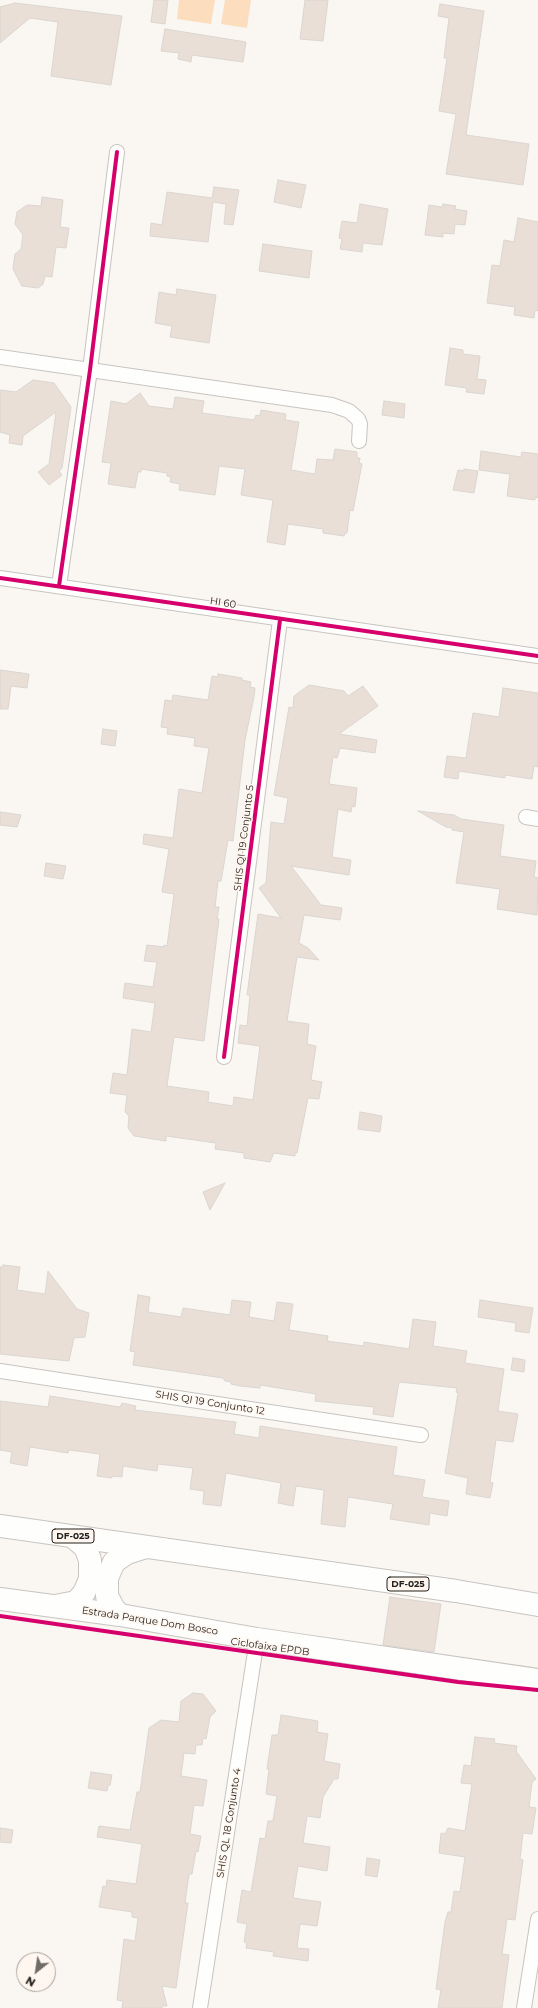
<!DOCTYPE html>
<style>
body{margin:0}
#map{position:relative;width:538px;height:2008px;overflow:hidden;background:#faf6f2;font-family:Montserrat,sans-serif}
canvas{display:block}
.north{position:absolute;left:16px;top:1952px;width:40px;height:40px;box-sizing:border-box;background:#fef6ef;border:1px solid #a7a09b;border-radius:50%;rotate:210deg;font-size:11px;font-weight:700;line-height:16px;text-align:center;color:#24201c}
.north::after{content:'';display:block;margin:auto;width:14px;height:18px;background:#6f6b67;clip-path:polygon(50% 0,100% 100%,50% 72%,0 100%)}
</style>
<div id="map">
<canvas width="538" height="2008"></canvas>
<div class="north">N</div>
</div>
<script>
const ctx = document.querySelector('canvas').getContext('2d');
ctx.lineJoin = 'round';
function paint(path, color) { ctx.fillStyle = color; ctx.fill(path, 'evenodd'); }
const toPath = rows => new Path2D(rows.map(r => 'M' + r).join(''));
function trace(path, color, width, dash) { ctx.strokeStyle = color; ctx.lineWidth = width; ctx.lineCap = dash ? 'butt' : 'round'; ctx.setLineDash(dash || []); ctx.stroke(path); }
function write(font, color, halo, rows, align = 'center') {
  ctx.font = font + ' Montserrat,sans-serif'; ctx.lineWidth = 3; ctx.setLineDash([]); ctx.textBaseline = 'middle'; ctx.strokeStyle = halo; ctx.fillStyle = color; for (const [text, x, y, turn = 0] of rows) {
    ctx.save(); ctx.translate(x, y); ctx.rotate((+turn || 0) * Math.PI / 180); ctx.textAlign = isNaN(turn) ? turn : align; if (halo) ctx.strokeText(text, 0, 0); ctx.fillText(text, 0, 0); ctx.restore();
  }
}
paint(toPath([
 [179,0,215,0,211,24,177,19],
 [225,0,251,0,247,28,221,24]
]), '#fcdebf');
const building = toPath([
 [154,0,168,0,165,24,151,22,154,0],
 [305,0,328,0,323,41,300,39,305,0],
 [15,3,122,16,111,85,51,76,58,22,30,18,0,43,0,7,15,3],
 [440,4,484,11,466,135,529,144,523,185,446,174,456,114,439,111,447,58,444,58,449,18,438,16,440,4],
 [165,29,246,42,243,62,192,55,191,62,178,59,179,53,161,51,165,29],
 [278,180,306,185,301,208,274,202,278,180],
 [214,187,239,190,233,225,224,224,226,204,213,202,208,242,150,236,151,223,162,225,167,192,212,198,214,187],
 [42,197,63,200,60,227,69,228,66,248,56,247,52,277,45,276,43,284,38,288,22,286,13,269,15,254,21,249,23,235,15,224,17,212,27,205,41,206,42,197],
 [360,204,388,209,382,245,363,243,362,252,340,249,342,239,339,238,342,221,357,223,360,204],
 [443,204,456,206,455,209,467,211,465,225,455,224,454,234,443,233,443,237,425,235,429,205,442,207,443,204],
 [518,218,538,222,538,311,535,310,534,318,514,315,515,307,487,303,492,265,500,266,504,240,514,242,518,218],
 [263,244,312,251,309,278,259,271,263,244],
 [177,289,216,295,209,343,170,337,172,326,155,323,159,292,176,295,177,289],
 [450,348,463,350,463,354,480,356,477,379,486,380,484,394,466,392,467,388,445,385,450,348],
 [33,380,54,383,71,407,62,468,59,471,62,475,49,485,38,472,49,464,56,412,23,436,22,445,9,443,10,435,0,432,0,390,16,392,33,380],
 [140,393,149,406,173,409,175,397,204,401,202,413,254,420,256,415,260,416,261,410,286,414,285,420,299,422,291,470,315,474,317,459,333,460,335,449,357,452,357,458,360,458,359,463,362,464,353,511,350,510,347,533,345,533,344,536,323,533,323,529,288,524,285,545,267,542,273,500,241,495,245,469,219,466,215,495,179,490,180,484,170,482,171,477,167,476,167,473,141,469,141,472,138,472,135,488,108,484,111,463,102,462,111,401,126,404,140,393],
 [384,401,405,404,404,418,382,415,384,401],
 [481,451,521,457,522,452,538,454,538,498,535,497,535,500,507,496,510,474,479,470,481,451],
 [464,469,478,471,474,493,453,490,458,470,464,471,464,469],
 [0,670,29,674,27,688,11,686,8,709,0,709,0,670],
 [218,674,242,678,242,680,251,682,250,687,255,688,254,697,245,740,233,841,228,840,221,881,218,881,215,907,219,907,217,919,219,919,204,1041,174,1037,167,1086,209,1092,208,1102,233,1106,234,1097,253,1100,260,1046,238,1043,240,1025,247,1026,250,995,247,995,258,914,281,918,259,888,266,883,271,822,284,824,288,798,274,795,289,707,293,708,294,696,309,685,344,691,348,696,363,686,378,706,339,734,377,740,375,753,340,748,337,758,333,757,329,784,357,788,355,807,352,806,351,812,338,809,332,857,351,860,349,875,291,866,321,905,342,908,340,920,304,915,299,943,308,948,319,960,297,957,287,1021,309,1024,307,1044,316,1046,311,1080,322,1082,319,1099,308,1098,297,1153,295,1153,295,1156,274,1153,270,1162,244,1158,244,1153,215,1149,216,1143,166,1136,166,1141,134,1136,128,1128,129,1116,125,1112,127,1095,110,1093,113,1073,127,1075,132,1029,151,1032,155,1003,123,998,125,983,153,987,157,962,144,961,147,945,164,947,164,945,167,946,174,894,162,892,169,849,143,844,144,834,173,838,179,789,202,793,209,748,194,746,195,738,167,734,168,728,161,727,165,700,172,701,173,695,208,700,212,676,218,677,218,674],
 [503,688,538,693,538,767,534,766,532,779,505,775,505,778,459,771,458,779,444,777,447,756,466,758,473,713,499,717,503,688],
 [103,729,117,731,115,746,101,744,103,729],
 [418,811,454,815,461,819,504,825,500,856,536,861,534,877,538,878,537,915,497,909,500,889,456,883,464,832,452,830,452,828,446,827,418,811],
 [0,812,21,815,17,827,0,825,0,812],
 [46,863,66,866,63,879,44,876,46,863],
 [360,1112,382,1116,380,1132,358,1129,360,1112],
 [225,1183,210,1210,203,1192,225,1183],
 [3,1265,20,1267,17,1290,45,1294,48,1271,77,1309,89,1313,85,1337,74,1338,69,1361,0,1354,0,1267,3,1267,3,1265],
 [138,1295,150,1297,148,1312,181,1317,183,1308,230,1315,232,1300,251,1302,249,1317,274,1321,277,1302,293,1304,289,1330,328,1336,327,1341,364,1346,364,1342,409,1349,413,1319,436,1322,433,1346,467,1351,465,1363,504,1369,498,1411,518,1414,513,1442,496,1440,490,1482,493,1483,490,1498,466,1494,468,1478,445,1473,458,1393,456,1392,457,1388,399,1382,393,1417,373,1414,374,1407,315,1401,316,1394,260,1385,260,1388,240,1386,231,1384,231,1382,225,1381,223,1378,133,1365,135,1352,130,1351,138,1295],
 [480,1300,533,1308,529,1333,515,1331,516,1323,478,1317,480,1300],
 [513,1358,525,1360,524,1372,511,1370,513,1358],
 [50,1396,120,1407,122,1403,136,1406,135,1410,236,1422,234,1434,259,1438,260,1426,397,1447,393,1475,425,1480,422,1497,449,1501,447,1516,430,1513,429,1525,390,1519,393,1504,348,1497,345,1527,321,1524,324,1490,296,1486,293,1506,278,1503,281,1483,226,1473,221,1506,203,1504,204,1491,190,1489,193,1468,158,1464,157,1471,123,1466,122,1477,112,1476,112,1478,97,1476,100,1454,69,1450,68,1453,30,1447,27,1466,10,1463,12,1452,0,1450,0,1401,48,1407,50,1396],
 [390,1597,441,1604,434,1652,383,1645,390,1597],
 [193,1693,203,1694,216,1711,210,1717,206,1739,203,1738,202,1745,196,1745,195,1754,184,1753,181,1776,207,1780,203,1806,194,1805,190,1834,201,1836,198,1852,196,1851,192,1874,189,1874,185,1903,188,1903,176,1988,162,1986,167,2006,162,2006,162,2008,122,2008,123,2001,117,2000,124,1939,135,1941,138,1918,132,1917,132,1912,99,1907,103,1886,106,1887,107,1880,136,1884,142,1844,97,1837,99,1826,130,1830,137,1792,140,1792,149,1728,161,1720,179,1722,181,1701,193,1693],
 [281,1715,318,1721,317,1732,328,1734,324,1761,340,1764,338,1779,334,1779,323,1797,320,1818,307,1816,303,1843,330,1847,327,1871,298,1866,293,1898,321,1902,317,1926,300,1924,297,1948,309,1949,308,1961,273,1956,274,1952,246,1948,247,1943,244,1942,247,1924,237,1922,242,1890,251,1892,260,1838,265,1839,268,1821,273,1821,277,1796,266,1794,269,1769,267,1769,272,1735,278,1735,281,1715],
 [475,1737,495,1739,494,1743,517,1746,516,1751,536,1779,532,1782,529,1807,536,1808,532,1834,523,1833,520,1859,523,1860,515,1920,507,1919,502,1954,509,1955,502,2008,438,2008,441,1990,436,1989,445,1922,448,1912,451,1912,454,1891,460,1892,465,1857,439,1853,441,1833,445,1834,448,1828,465,1831,472,1784,461,1783,464,1765,471,1766,475,1737],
 [91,1772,112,1775,110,1785,108,1786,107,1791,88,1788,91,1772],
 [0,1828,13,1830,11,1843,0,1842,0,1828],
 [367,1858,380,1860,377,1877,365,1875,367,1858]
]);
paint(building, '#e9dfd6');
trace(building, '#dad5d1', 1);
const street = toPath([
 [0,357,332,405,349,411,358,419,360,424,359,441],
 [0,578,538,656],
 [59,586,90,370,117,152],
 [526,817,538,819],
 [224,1057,280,620],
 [0,1371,421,1435],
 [200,2008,257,1639],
 [524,2008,538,1919]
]);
const primary = toPath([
 [0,1526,456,1591,538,1605],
 [0,1599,120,1615,257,1639,538,1680],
 [55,1606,76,1602,84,1593,90,1579,90,1560,85,1547,72,1536],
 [120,1615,114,1609,107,1596,107,1578,114,1562,127,1553,146,1547]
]);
trace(street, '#c8c4c0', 16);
trace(primary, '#c8c4c0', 24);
trace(street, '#fefefd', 14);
trace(primary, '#fefefd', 22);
trace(toPath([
 [0,578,538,656],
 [59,586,90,370,117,152],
 [224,1057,280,620],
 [0,1616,458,1682,538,1690]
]), '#d6006c', 4);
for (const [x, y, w] of [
 [73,1536,42],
 [408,1584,42]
]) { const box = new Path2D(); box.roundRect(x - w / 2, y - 7, w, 14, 3); ctx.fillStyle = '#fef6ef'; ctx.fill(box); trace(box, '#24201c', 1); }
write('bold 9px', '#24201c', null, [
 ["DF-025",73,1536],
 ["DF-025",408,1584]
]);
write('10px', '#24201c', '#fef6ef', [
 ["HI 60",223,603,9],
 ["SHIS QI 19 Conjunto 5",244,838,-83],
 ["SHIS QI 19 Conjunto 12",210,1403,9],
 ["Estrada Parque Dom Bosco",150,1621,9],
 ["Ciclofaixa EPDB",270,1647,8],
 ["SHIS QL 18 Conjunto 4",229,1823,-81]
]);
</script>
